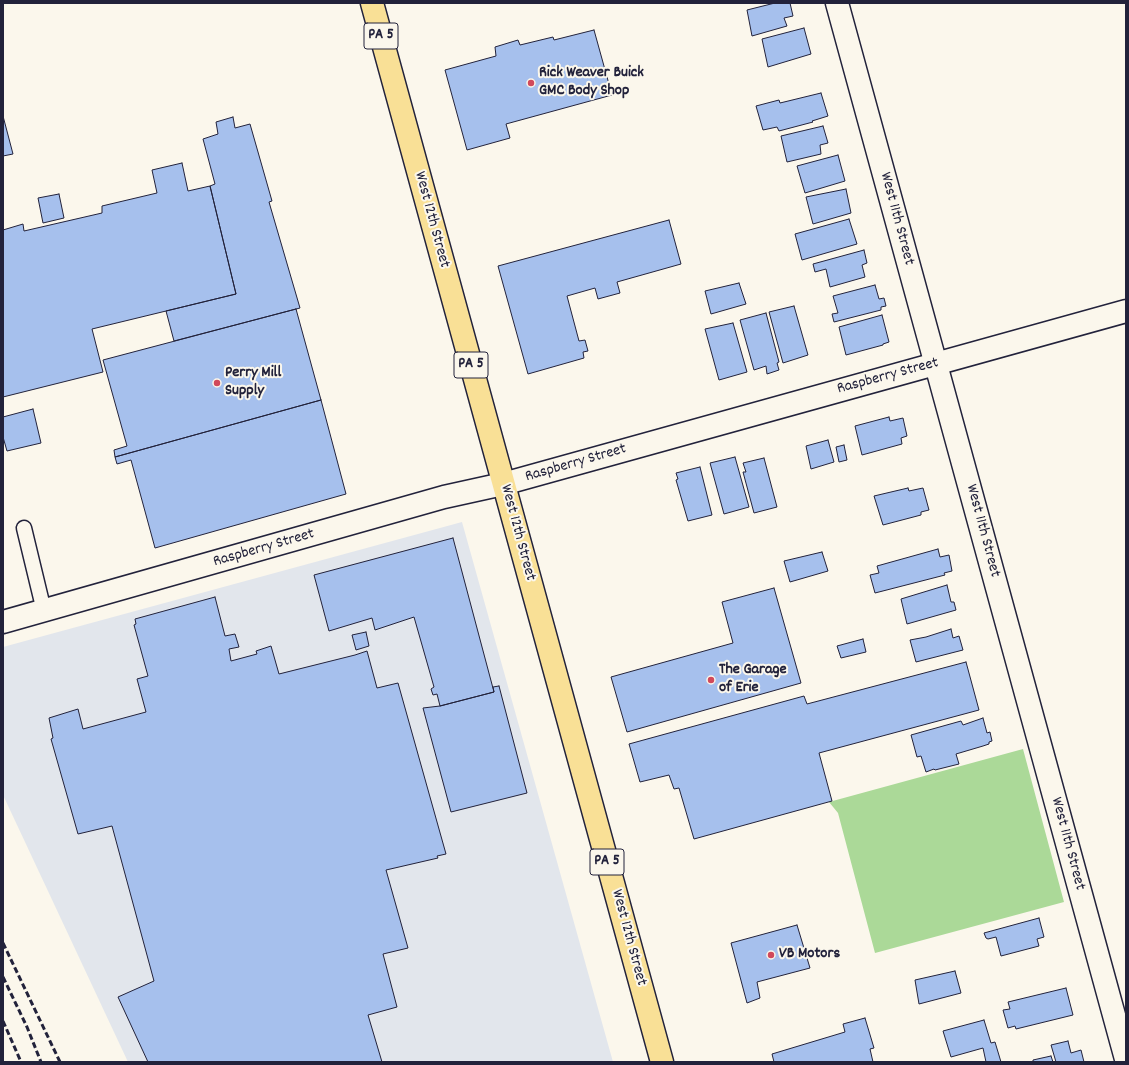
<!DOCTYPE html>
<style>
body{margin:0}
#map{position:relative;width:1129px;height:1065px;overflow:hidden;background:#fbf7ec;font-family:Dekko,sans-serif}
canvas{display:block}
.frame{position:absolute;inset:0;border:4px solid #22223b;pointer-events:none}
</style>
<div id="map">
<canvas width="1129" height="1065"></canvas>
<div class="frame"></div>
</div>
<script>
const ctx = document.querySelector('canvas').getContext('2d');
ctx.lineJoin = 'round';
function paint(path, color) { ctx.fillStyle = color; ctx.fill(path, 'evenodd'); }
const toPath = rows => new Path2D(rows.map(r => 'M' + r).join(''));
function trace(path, color, width, dash) { ctx.strokeStyle = color; ctx.lineWidth = width; ctx.lineCap = dash ? 'butt' : 'round'; ctx.setLineDash(dash || []); ctx.stroke(path); }
function write(font, color, halo, rows, align = 'center') {
  ctx.font = font + ' Dekko,sans-serif'; ctx.lineWidth = 4; ctx.setLineDash([]); ctx.textBaseline = 'middle'; ctx.strokeStyle = halo; ctx.fillStyle = color; for (const [text, x, y, turn = 0] of rows) {
    ctx.save(); ctx.translate(x, y); ctx.rotate((+turn || 0) * Math.PI / 180); ctx.textAlign = isNaN(turn) ? turn : align; if (halo) ctx.strokeText(text, 0, 0); ctx.fillText(text, 0, 0); ctx.restore();
  }
}
paint(toPath([
 [462,522,613,1062,128,1062,3,795,3,647]
]), '#e2e6ec');
paint(toPath([
 [1023,749,1064,902,875,953,838,813,829,802]
]), '#abd998');
const building = toPath([
 [775,3,790,3,793,16,784,18,787,26,752,36,747,10,775,3],
 [804,28,811,54,768,67,762,39,804,28],
 [594,30,612,95,506,124,510,138,467,150,445,70,496,56,495,47,518,40,520,45,553,37,554,40,594,30],
 [821,93,828,116,812,121,813,122,779,131,777,127,763,130,756,106,779,100,780,103,821,93],
 [3,116,13,154,3,156,3,116],
 [233,117,235,128,250,124,272,201,269,202,300,308,174,341,166,311,236,294,210,186,215,184,203,139,218,134,216,122,233,117],
 [823,126,828,143,820,145,821,154,787,162,781,136,823,126],
 [838,155,845,181,805,193,797,166,838,155],
 [182,163,188,191,210,186,236,294,92,329,103,372,3,397,3,230,23,224,24,231,102,213,102,206,157,193,152,170,182,163],
 [846,189,851,213,813,224,806,197,846,189],
 [59,194,64,218,43,223,38,198,59,194],
 [849,219,857,244,802,260,795,234,849,219],
 [669,220,681,264,617,282,620,293,598,299,595,288,567,296,579,341,585,340,588,351,583,352,584,358,528,374,498,266,669,220],
 [864,250,867,263,862,265,865,277,830,287,826,269,815,272,813,264,864,250],
 [739,283,746,304,711,314,705,291,739,283],
 [875,285,879,299,884,298,886,306,881,307,881,310,834,322,832,314,838,313,833,296,875,285],
 [794,306,808,355,783,363,769,312,794,306],
 [296,309,321,400,115,457,114,450,127,446,103,360,296,309],
 [766,313,779,362,777,363,779,370,767,374,766,366,754,370,740,320,766,313],
 [882,315,889,342,883,344,883,345,846,355,839,327,882,315],
 [733,323,747,372,719,380,705,329,733,323],
 [321,400,346,494,155,548,131,460,117,464,115,457,321,400],
 [33,409,41,443,7,451,3,437,3,417,33,409],
 [889,417,890,421,903,418,907,436,901,438,902,444,862,455,855,426,889,417],
 [828,440,834,462,811,469,806,446,828,440],
 [844,445,847,460,839,462,836,447,844,445],
 [735,457,749,507,724,514,710,463,735,457],
 [764,458,777,507,754,513,743,472,746,472,743,463,764,458],
 [700,467,712,515,688,521,676,480,678,479,676,473,700,467],
 [908,488,909,491,923,488,929,510,921,512,921,515,883,525,874,496,908,488],
 [453,538,494,692,440,706,437,694,433,695,431,689,434,687,414,617,375,630,372,618,329,631,314,575,453,538],
 [938,549,940,557,949,555,952,571,944,573,945,575,875,593,870,575,879,573,877,566,938,549],
 [822,552,828,571,790,582,784,561,822,552],
 [947,585,951,602,954,602,956,610,907,624,901,599,947,585],
 [774,588,801,683,627,732,611,677,733,643,722,602,774,588],
 [215,597,225,636,235,634,239,647,229,649,231,661,257,654,256,651,271,646,279,674,355,655,367,651,377,688,398,683,446,854,437,856,438,858,386,870,408,948,383,954,397,1007,368,1015,382,1062,148,1062,118,997,154,981,112,826,78,834,51,739,53,738,49,718,78,709,83,729,146,712,137,679,148,676,134,625,136,624,135,619,215,597],
 [951,629,953,638,959,636,963,650,916,662,910,640,926,637,951,629],
 [366,632,369,646,356,650,352,635,366,632],
 [863,639,866,652,841,658,837,646,863,639],
 [966,662,979,710,819,753,832,801,694,839,679,788,674,789,669,775,640,782,629,744,804,696,807,704,966,662],
 [499,686,527,793,451,812,423,708,440,706,494,692,493,687,499,686],
 [983,718,987,733,990,732,992,741,989,742,989,744,983,746,956,754,959,764,935,770,934,769,926,772,921,756,917,757,911,735,961,721,963,725,983,718],
 [1039,918,1044,937,1037,939,1039,946,1001,956,996,937,988,939,986,938,984,933,1039,918],
 [797,925,810,968,757,982,760,998,747,1003,731,943,797,925],
 [955,971,961,993,919,1004,915,980,955,971],
 [1066,988,1073,1015,1016,1029,1015,1026,1008,1028,1003,1010,1010,1009,1008,1002,1066,988],
 [865,1018,874,1048,870,1049,873,1062,774,1062,772,1054,845,1032,843,1024,865,1018],
 [984,1020,991,1043,995,1042,1001,1062,986,1062,983,1048,951,1057,943,1031,984,1020],
 [1068,1041,1071,1053,1081,1050,1084,1062,1056,1062,1051,1045,1068,1041],
 [1051,1056,1053,1062,1033,1062,1033,1060,1051,1056]
]);
paint(building, '#a6c0ed');
trace(building, '#22223b', 1);
const service = toPath([
 [24,528,44,611]
]);
const minor = toPath([
 [837,3,1126,1059]
]);
const tertiary = toPath([
 [3,622,444,497,503,484,1126,311]
]);
const primary = toPath([
 [372,3,662,1062]
]);
trace(service, '#22223b', 17);
trace(minor, '#22223b', 25);
trace(tertiary, '#22223b', 25);
trace(primary, '#22223b', 25);
trace(service, '#fbf7ec', 14);
trace(minor, '#fbf7ec', 22);
trace(tertiary, '#fbf7ec', 22);
trace(primary, '#f9e096', 22);
trace(toPath([
 [3,943,60,1062],
 [3,977,27,1027,41,1062],
 [3,1021,21,1062]
]), '#22223b', 3, [6, 3]);
for (const [x, y, r, color] of [
 [531,83,4,"#d1495b"],
 [217,383,4,"#d1495b"],
 [711,680,4,"#d1495b"],
 [771,955,4,"#d1495b"]
]) { const dot = new Path2D(); dot.arc(x, y, r, 0, 2 * Math.PI); ctx.fillStyle = color; ctx.fill(dot); trace(dot, '#fbf7ec', 1.5); }
for (const [x, y, w] of [
 [381,36,34],
 [471,365,34],
 [607,862,34]
]) { const box = new Path2D(); box.roundRect(x - w / 2, y - 13, w, 26, 3); ctx.fillStyle = '#fbf7ec'; ctx.fill(box); trace(box, '#22223b', 1); }
write('bold 15px', '#22223b', null, [
 ["PA 5",381,36],
 ["PA 5",471,365],
 ["PA 5",607,862]
]);
write('bold 16px', '#22223b', '#fbf7ec', [
 ["Rick Weaver Buick",539,74],
 ["GMC Body Shop",539,92],
 ["Perry Mill",225,374],
 ["Supply",225,392],
 ["The Garage",719,671],
 ["of Erie",719,689],
 ["VB Motors",779,955]
], 'left');
write('16px', '#22223b', '#fbf7ec', [
 ["West 11th Street",896,219,75],
 ["West 12th Street",431,220,75],
 ["Raspberry Street",888,377,-15],
 ["Raspberry Street",576,464,-16],
 ["West 11th Street",982,531,75],
 ["West 12th Street",517,533,75],
 ["Raspberry Street",264,549,-16],
 ["West 11th Street",1067,844,75],
 ["West 12th Street",628,938,75]
]);
</script>
